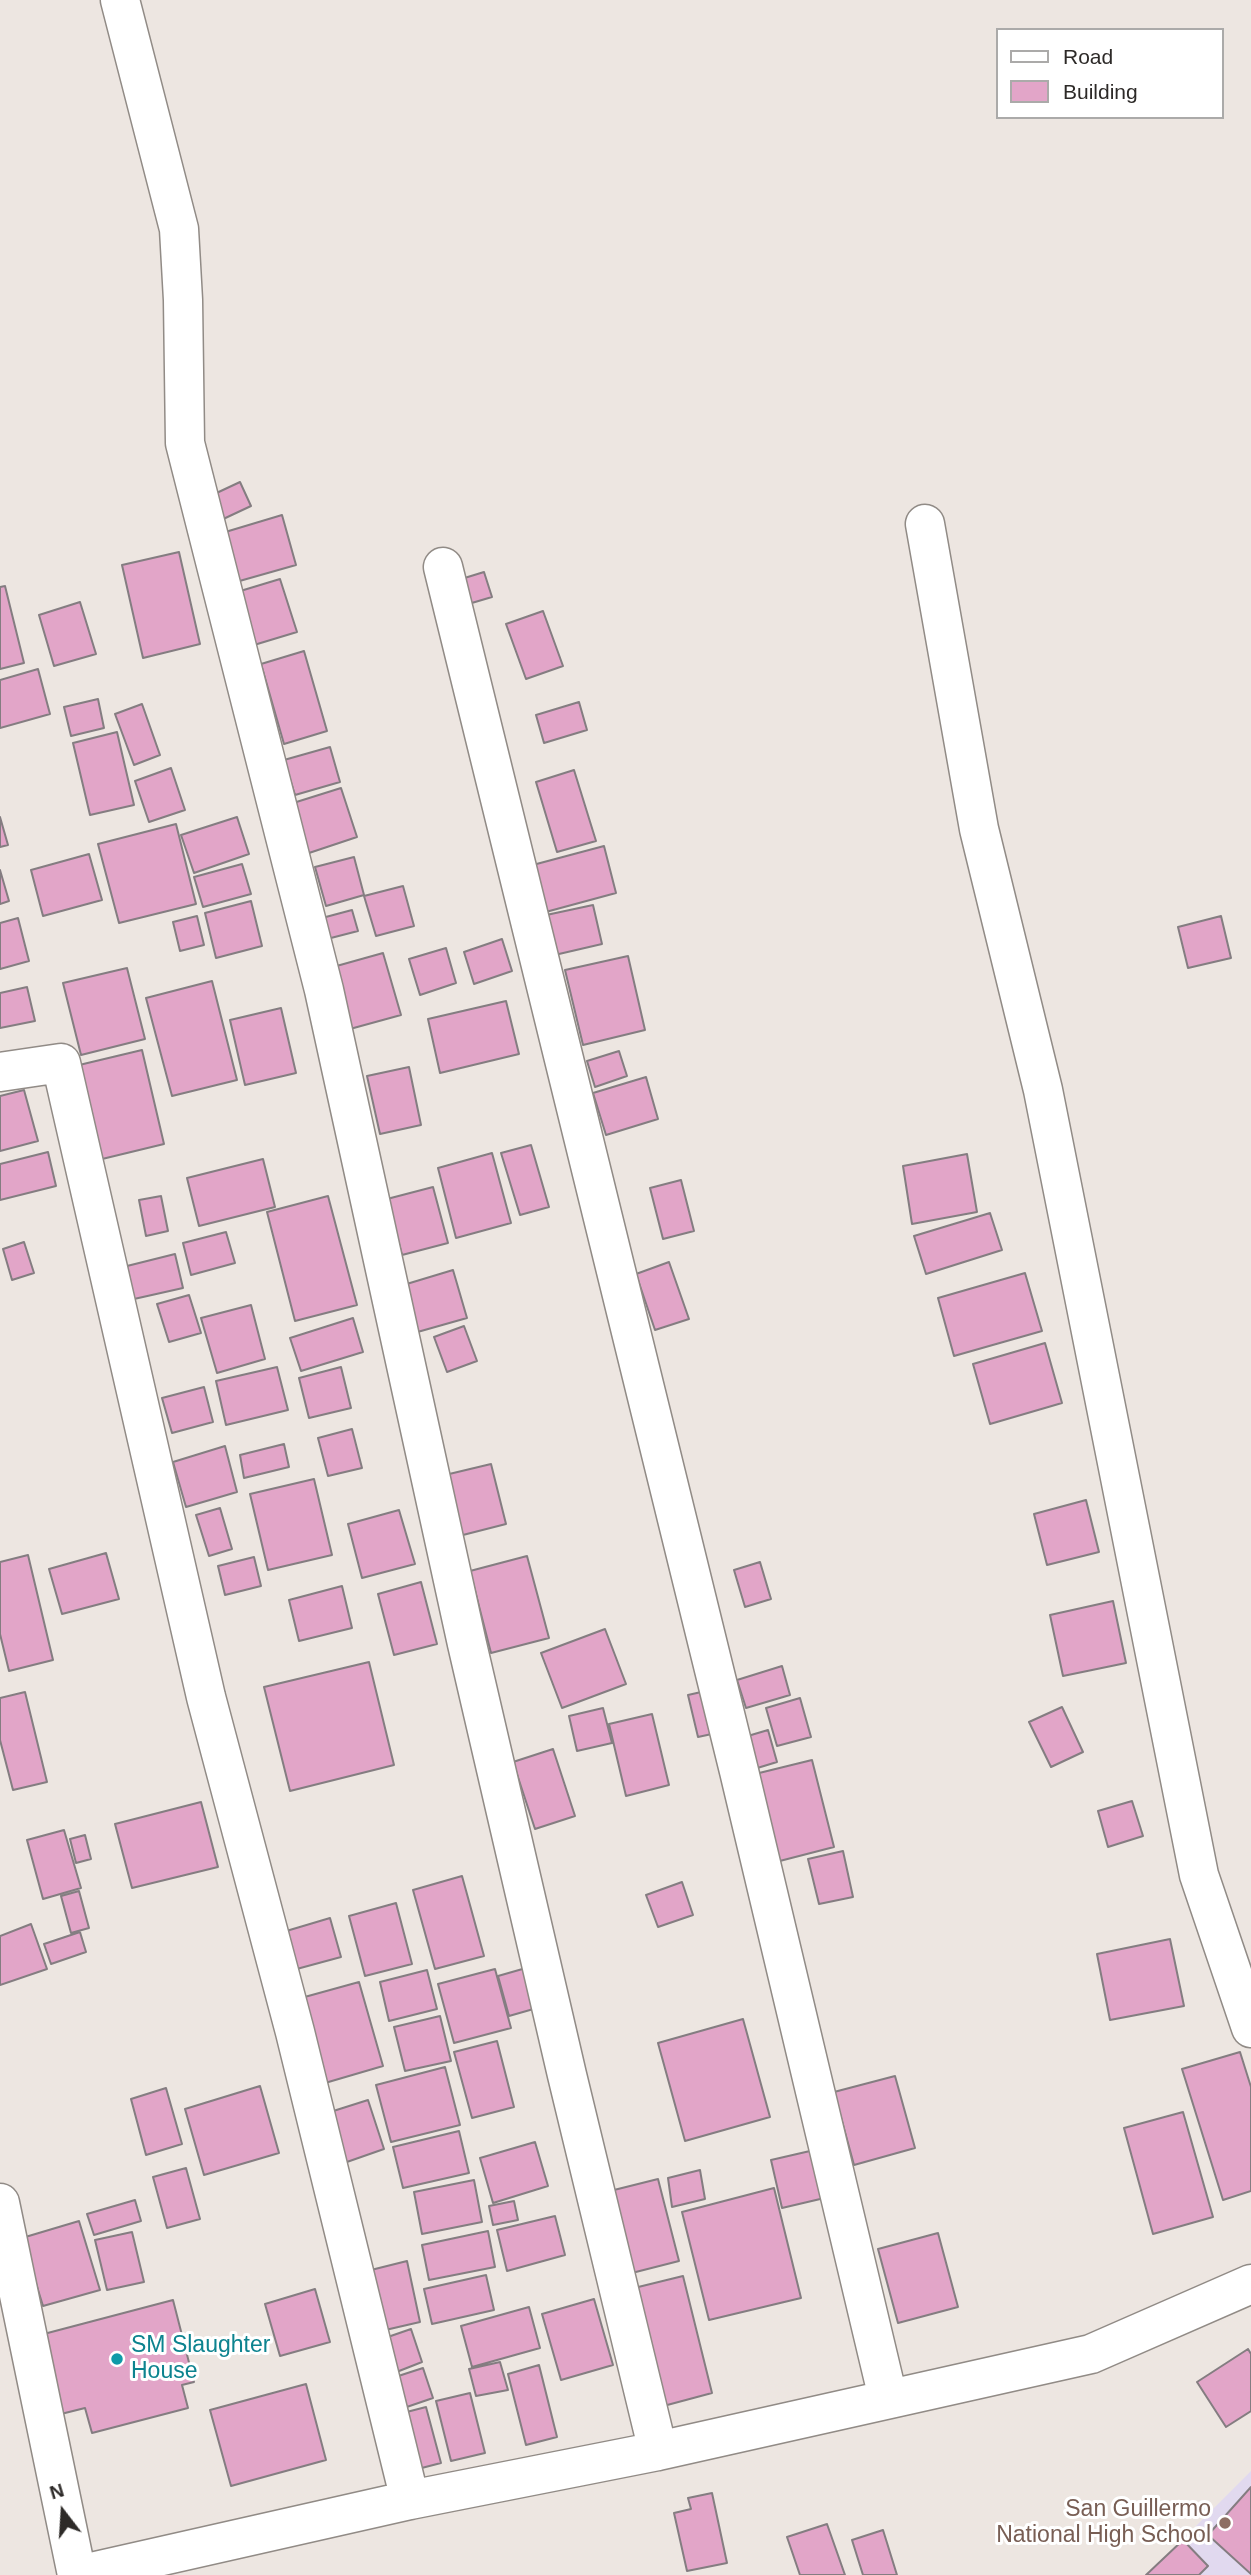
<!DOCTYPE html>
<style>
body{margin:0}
#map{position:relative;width:1251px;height:2575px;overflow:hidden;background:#ede6e1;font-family:Arial,sans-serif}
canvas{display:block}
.legend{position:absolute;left:996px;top:28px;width:228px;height:91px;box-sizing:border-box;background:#fff;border:2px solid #abaaa9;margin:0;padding:9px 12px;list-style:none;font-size:21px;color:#2d2a28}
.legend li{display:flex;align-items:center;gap:14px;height:35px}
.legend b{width:35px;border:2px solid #abaaa9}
.north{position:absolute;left:28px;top:2477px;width:70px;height:70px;-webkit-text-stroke:5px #fff;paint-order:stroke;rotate:343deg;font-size:19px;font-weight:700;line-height:28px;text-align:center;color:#2d2a28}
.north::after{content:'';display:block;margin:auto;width:24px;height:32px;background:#2d2a28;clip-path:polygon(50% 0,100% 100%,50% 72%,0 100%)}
</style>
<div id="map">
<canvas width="1251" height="2575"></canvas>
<ul class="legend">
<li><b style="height:9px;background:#fff"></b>Road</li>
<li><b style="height:19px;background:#e2a5c8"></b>Building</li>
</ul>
<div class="north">N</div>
</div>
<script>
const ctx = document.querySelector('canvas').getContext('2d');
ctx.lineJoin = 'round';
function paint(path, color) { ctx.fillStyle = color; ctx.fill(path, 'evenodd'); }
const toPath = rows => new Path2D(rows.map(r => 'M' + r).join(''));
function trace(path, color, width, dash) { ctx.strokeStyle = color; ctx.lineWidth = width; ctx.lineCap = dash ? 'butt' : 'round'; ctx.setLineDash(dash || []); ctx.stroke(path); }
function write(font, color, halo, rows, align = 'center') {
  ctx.font = font + ' Arial,sans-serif'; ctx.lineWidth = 6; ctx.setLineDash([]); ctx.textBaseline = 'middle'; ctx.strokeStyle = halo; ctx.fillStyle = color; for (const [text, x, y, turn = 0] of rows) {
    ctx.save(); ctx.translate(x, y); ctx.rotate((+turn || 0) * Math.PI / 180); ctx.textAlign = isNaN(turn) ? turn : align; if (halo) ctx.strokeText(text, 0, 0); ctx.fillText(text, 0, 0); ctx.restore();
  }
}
paint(toPath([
 [1251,2471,1251,2575,1147,2575]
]), '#e1d9ef');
const building = toPath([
 [240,482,251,506,219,521,208,497,240,482],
 [282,515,296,565,236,582,222,533,282,515],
 [179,552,200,644,143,658,122,565,179,552],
 [484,572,492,597,465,605,458,580,484,572],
 [280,579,297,632,254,645,237,592,280,579],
 [5,586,24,663,0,669,0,587,5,586],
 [80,602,96,654,54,666,39,615,80,602],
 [543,611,563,666,526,679,506,624,543,611],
 [304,651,327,731,284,744,261,664,304,651],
 [38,669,50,714,0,728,0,680,38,669],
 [98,699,104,728,71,736,64,707,98,699],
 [579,702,587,730,544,743,536,715,579,702],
 [142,704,160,755,134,765,115,714,142,704],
 [117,732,134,805,90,815,73,743,117,732],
 [330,747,340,782,295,795,284,760,330,747],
 [171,768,185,810,149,822,135,781,171,768],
 [574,770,596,841,557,852,536,782,574,770],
 [341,788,357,837,306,854,290,804,341,788],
 [0,817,8,845,0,847,0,817],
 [237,817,249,854,194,873,181,835,237,817],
 [176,824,196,904,119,923,98,844,176,824],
 [604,846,616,893,542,913,529,866,604,846],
 [89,854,102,900,43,916,31,870,89,854],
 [354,857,364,895,326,906,315,867,354,857],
 [242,864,251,894,203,907,194,877,242,864],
 [0,870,9,901,0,904,0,870],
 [403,886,414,926,376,936,364,896,403,886],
 [251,901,262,946,216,958,205,913,251,901],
 [593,905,602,944,546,957,537,917,593,905],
 [352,910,358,931,327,939,322,918,352,910],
 [197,916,204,945,180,951,173,922,197,916],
 [1221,916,1231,958,1188,968,1178,927,1221,916],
 [18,918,29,961,0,969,0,923,18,918],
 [502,939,512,971,474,984,464,952,502,939],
 [446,948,456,983,420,995,409,959,446,948],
 [383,953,401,1015,350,1029,333,967,383,953],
 [628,956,645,1030,583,1045,565,970,628,956],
 [127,968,145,1039,81,1055,63,983,127,968],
 [212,981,237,1080,172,1096,146,998,212,981],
 [27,987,35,1021,0,1028,0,993,27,987],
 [506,1001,519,1054,440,1073,428,1019,506,1001],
 [281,1008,296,1073,245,1085,230,1020,281,1008],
 [142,1050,164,1144,98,1160,75,1066,142,1050],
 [619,1051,627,1076,595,1087,587,1061,619,1051],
 [409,1067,421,1125,380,1134,367,1076,409,1067],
 [646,1077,658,1119,606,1135,593,1093,646,1077],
 [24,1090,38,1141,0,1151,0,1096,24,1090],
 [531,1145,549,1207,520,1215,501,1153,531,1145],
 [48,1152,56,1186,0,1200,0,1164,48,1152],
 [492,1153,511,1223,456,1238,438,1168,492,1153],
 [967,1154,977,1212,912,1224,903,1166,967,1154],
 [263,1159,275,1207,199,1226,187,1178,263,1159],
 [681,1180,694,1231,663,1239,650,1188,681,1180],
 [433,1187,448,1243,402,1255,387,1199,433,1187],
 [161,1196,168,1231,146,1236,139,1200,161,1196],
 [328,1196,357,1305,295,1321,267,1212,328,1196],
 [990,1213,1002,1250,926,1274,914,1236,990,1213],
 [226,1232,235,1263,191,1275,183,1243,226,1232],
 [24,1242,34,1273,12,1280,3,1249,24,1242],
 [175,1254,183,1288,134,1299,127,1266,175,1254],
 [669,1262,689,1319,655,1330,636,1274,669,1262],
 [453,1270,467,1318,414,1333,400,1286,453,1270],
 [1025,1273,1042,1331,954,1356,938,1298,1025,1273],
 [189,1295,201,1333,169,1342,157,1304,189,1295],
 [251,1305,265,1359,217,1373,201,1318,251,1305],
 [353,1318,363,1352,301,1371,290,1338,353,1318],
 [464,1326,477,1361,447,1372,434,1337,464,1326],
 [1045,1343,1062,1403,990,1424,973,1364,1045,1343],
 [277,1367,288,1410,226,1425,216,1381,277,1367],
 [341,1367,351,1408,309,1418,299,1378,341,1367],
 [204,1387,213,1422,172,1433,162,1398,204,1387],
 [352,1429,362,1468,328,1476,318,1438,352,1429],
 [284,1444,289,1467,244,1478,240,1455,284,1444],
 [225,1446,237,1492,186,1507,173,1462,225,1446],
 [491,1464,506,1524,459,1536,445,1475,491,1464],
 [314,1479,332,1555,268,1570,250,1494,314,1479],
 [1086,1500,1099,1552,1047,1565,1034,1514,1086,1500],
 [220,1508,232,1549,209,1556,196,1515,220,1508],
 [399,1510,415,1564,362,1578,348,1524,399,1510],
 [106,1553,119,1599,62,1614,49,1569,106,1553],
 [28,1555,53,1660,9,1671,0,1634,0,1562,28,1555],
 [527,1556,549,1638,491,1653,470,1571,527,1556],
 [254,1557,261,1586,225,1595,218,1566,254,1557],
 [760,1562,771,1599,745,1607,734,1570,760,1562],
 [421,1582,437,1644,394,1655,378,1594,421,1582],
 [342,1586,352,1628,299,1641,289,1600,342,1586],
 [1113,1601,1126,1663,1063,1676,1050,1615,1113,1601],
 [605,1629,626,1684,562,1708,541,1653,605,1629],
 [369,1662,394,1765,290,1791,264,1687,369,1662],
 [782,1666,790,1695,746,1708,737,1680,782,1666],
 [710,1690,721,1732,698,1737,688,1695,710,1690],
 [25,1692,47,1782,13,1790,0,1740,0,1698,25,1692],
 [800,1698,811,1737,777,1746,766,1708,800,1698],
 [1062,1707,1083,1752,1051,1767,1029,1722,1062,1707],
 [603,1708,612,1743,577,1751,569,1716,603,1708],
 [652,1714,669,1785,626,1796,609,1724,652,1714],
 [768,1730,777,1762,741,1773,731,1741,768,1730],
 [553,1749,575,1816,535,1829,513,1762,553,1749],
 [812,1760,834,1847,772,1863,751,1775,812,1760],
 [1132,1801,1143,1836,1108,1847,1098,1811,1132,1801],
 [201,1802,218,1867,132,1888,115,1824,201,1802],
 [64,1830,81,1888,43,1899,27,1840,64,1830],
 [85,1835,91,1859,76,1863,70,1839,85,1835],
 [843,1851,853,1897,819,1904,808,1859,843,1851],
 [462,1876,484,1956,435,1969,413,1890,462,1876],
 [682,1882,693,1915,658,1927,646,1895,682,1882],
 [79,1891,89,1928,71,1933,61,1896,79,1891],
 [396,1903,412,1964,365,1976,349,1916,396,1903],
 [330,1918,341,1957,293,1970,283,1932,330,1918],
 [31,1924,47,1969,0,1985,0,1936,31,1924],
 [80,1932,86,1952,51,1964,44,1944,80,1932],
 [1170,1939,1184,2006,1110,2020,1097,1954,1170,1939],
 [526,1968,537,2008,509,2016,498,1976,526,1968],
 [495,1969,511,2028,454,2043,438,1984,495,1969],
 [427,1970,437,2009,389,2021,380,1982,427,1970],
 [359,1982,383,2066,325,2083,301,1998,359,1982],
 [440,2016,451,2061,405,2071,394,2027,440,2016],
 [743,2019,770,2117,685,2141,658,2043,743,2019],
 [497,2041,514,2107,472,2118,454,2052,497,2041],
 [1240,2052,1251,2087,1251,2191,1223,2200,1182,2069,1240,2052],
 [445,2067,460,2125,391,2142,376,2085,445,2067],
 [895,2076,915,2148,854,2165,834,2092,895,2076],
 [260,2086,279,2153,204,2175,185,2109,260,2086],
 [166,2088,182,2144,146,2155,131,2099,166,2088],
 [368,2100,384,2149,344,2163,327,2113,368,2100],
 [1183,2112,1213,2217,1153,2234,1124,2128,1183,2112],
 [459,2131,469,2173,403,2188,393,2147,459,2131],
 [535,2142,548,2186,493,2203,480,2158,535,2142],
 [823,2148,833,2196,782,2208,771,2160,823,2148],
 [186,2168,200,2219,167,2228,153,2177,186,2168],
 [700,2170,705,2199,672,2207,668,2178,700,2170],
 [658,2179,679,2261,624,2275,602,2193,658,2179],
 [474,2180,482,2222,422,2234,414,2192,474,2180],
 [774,2188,801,2298,709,2320,682,2212,774,2188],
 [135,2200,141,2221,94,2235,87,2214,135,2200],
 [514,2201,518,2220,493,2225,489,2206,514,2201],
 [555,2216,565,2255,507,2271,497,2230,555,2216],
 [79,2221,100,2290,43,2306,22,2238,79,2221],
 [488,2231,495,2267,429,2280,422,2245,488,2231],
 [132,2232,144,2282,107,2290,95,2240,132,2232],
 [938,2233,958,2307,898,2323,878,2249,938,2233],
 [407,2261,420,2322,381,2331,367,2271,407,2261],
 [486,2275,494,2310,432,2324,424,2289,486,2275],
 [683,2276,712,2393,656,2408,626,2290,683,2276],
 [315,2289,330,2342,280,2356,265,2304,315,2289],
 [594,2299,613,2365,561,2380,542,2314,594,2299],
 [173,2300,194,2382,182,2385,188,2408,92,2433,85,2408,61,2414,40,2335,173,2300],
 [529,2307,540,2348,472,2367,461,2326,529,2307],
 [411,2329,422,2362,394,2373,382,2339,411,2329],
 [1248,2349,1251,2354,1251,2411,1226,2427,1197,2382,1248,2349],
 [500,2362,508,2390,476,2396,469,2369,500,2362],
 [539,2365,557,2437,526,2445,508,2374,539,2365],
 [423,2368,433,2398,398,2410,389,2379,423,2368],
 [306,2384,326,2460,231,2486,210,2410,306,2384],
 [470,2393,485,2453,451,2461,436,2401,470,2393],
 [426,2407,441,2463,410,2471,395,2415,426,2407],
 [1251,2487,1251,2574,1208,2535,1251,2487],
 [712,2493,727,2563,687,2571,674,2513,691,2509,688,2498,712,2493],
 [827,2524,845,2575,800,2575,787,2537,827,2524],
 [883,2530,897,2575,863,2575,852,2540,883,2530],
 [1183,2540,1208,2566,1199,2575,1146,2575,1183,2540]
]);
paint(building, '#e2a5c8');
trace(building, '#847d81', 2);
const street = toPath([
 [120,0,179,229,183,300,185,443,324,990,467,1644,567,2075,658,2451],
 [925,524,979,829,1043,1090,1199,1875,1251,2028],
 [443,567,739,1771,888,2398],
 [0,1072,61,1063,206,1697,295,2032,410,2500],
 [0,2203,77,2575],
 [78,2575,410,2500,658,2451,1091,2354,1251,2284]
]);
trace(street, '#918b86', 41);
trace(street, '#fff', 38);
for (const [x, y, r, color] of [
 [117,2359,7,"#0f9aa8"],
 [1225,2523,7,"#8d6e63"]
]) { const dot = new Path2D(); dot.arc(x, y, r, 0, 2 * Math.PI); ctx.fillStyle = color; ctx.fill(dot); trace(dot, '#fff', 2.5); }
write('23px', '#0d838f', '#fff', [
 ["SM Slaughter",131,2346],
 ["House",131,2372]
], 'left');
write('23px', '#785e54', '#fff', [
 ["San Guillermo",1211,2510],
 ["National High School",1211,2536]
], 'right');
</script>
